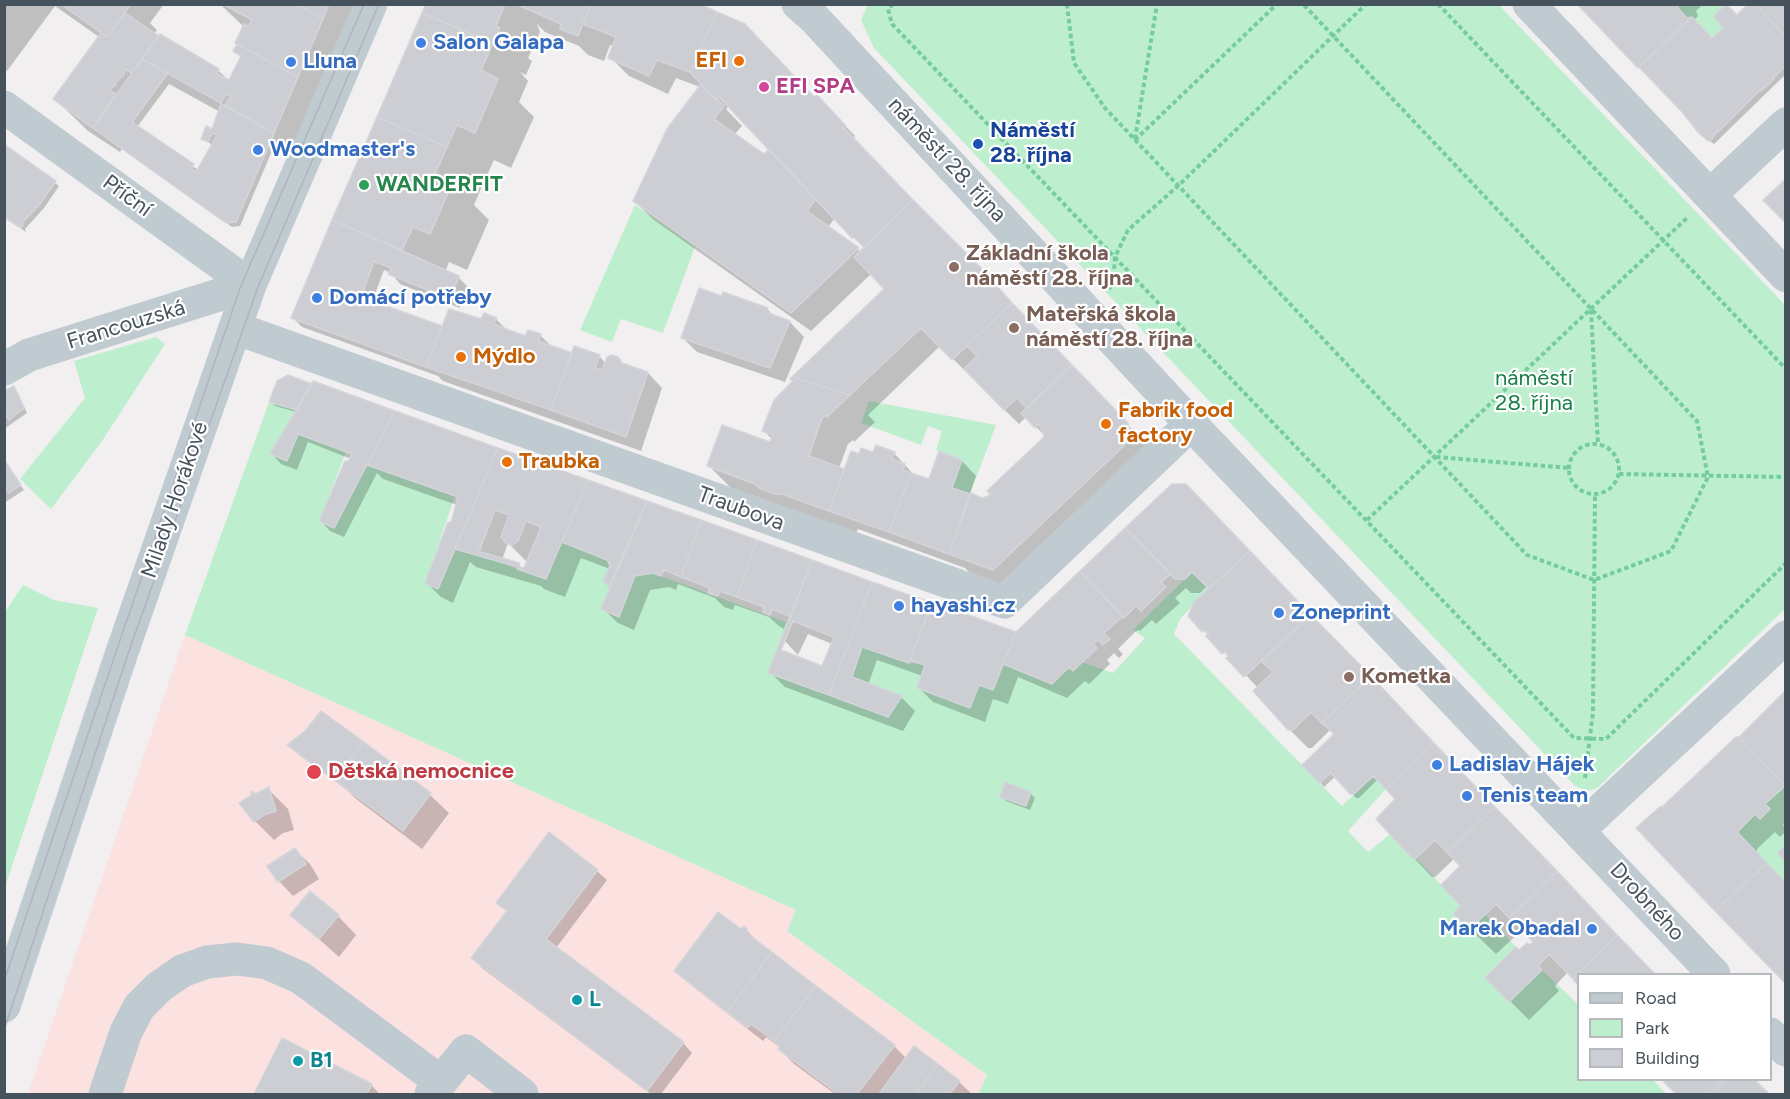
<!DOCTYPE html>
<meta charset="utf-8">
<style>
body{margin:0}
#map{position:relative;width:1790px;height:1099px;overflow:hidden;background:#f1efef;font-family:Figtree,sans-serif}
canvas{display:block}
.frame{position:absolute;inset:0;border:6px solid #47535c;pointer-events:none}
.legend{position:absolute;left:1577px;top:973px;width:195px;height:108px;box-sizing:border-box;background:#fff;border:2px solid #b5babe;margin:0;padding:8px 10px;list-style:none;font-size:18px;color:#47535c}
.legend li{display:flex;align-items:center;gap:12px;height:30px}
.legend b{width:30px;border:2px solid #b5babe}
</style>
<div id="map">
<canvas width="1790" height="1099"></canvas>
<div class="frame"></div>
<ul class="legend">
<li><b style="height:8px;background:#bfcad1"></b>Road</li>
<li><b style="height:16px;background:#bdefcf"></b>Park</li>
<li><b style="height:16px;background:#ccced4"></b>Building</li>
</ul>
</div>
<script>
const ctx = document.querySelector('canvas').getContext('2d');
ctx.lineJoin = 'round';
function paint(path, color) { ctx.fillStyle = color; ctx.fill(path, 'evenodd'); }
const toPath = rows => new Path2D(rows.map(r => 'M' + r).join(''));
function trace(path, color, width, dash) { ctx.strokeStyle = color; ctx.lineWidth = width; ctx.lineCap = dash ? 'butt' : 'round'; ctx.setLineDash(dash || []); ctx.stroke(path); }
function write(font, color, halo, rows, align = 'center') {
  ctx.font = font + ' Figtree,sans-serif'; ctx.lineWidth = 4.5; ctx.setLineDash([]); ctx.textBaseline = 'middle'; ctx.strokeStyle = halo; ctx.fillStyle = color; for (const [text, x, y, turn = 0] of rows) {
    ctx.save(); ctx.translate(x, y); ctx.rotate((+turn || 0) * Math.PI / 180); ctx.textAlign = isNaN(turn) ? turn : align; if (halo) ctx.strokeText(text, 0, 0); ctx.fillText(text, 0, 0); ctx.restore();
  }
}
paint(toPath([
 [185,635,796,910,788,932,987,1075,978,1094,28,1094]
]), '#fbe1df');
paint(toPath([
 [868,4,1499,5,1785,305,1785,609,1597,788,1587,791,1575,786,874,48,861,20],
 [1680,5,1726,5,1717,22,1723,28,1712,38,1687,18,1677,7],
 [635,205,695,247,663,333,621,319,612,342,580,330],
 [156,337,165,344,102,441,51,509,20,479,85,398,74,361],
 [869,401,996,425,970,494,952,488,962,460,936,450,942,431,928,426,921,445,861,423],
 [269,402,297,410,270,455,287,461,298,434,346,452,319,522,335,528,367,465,455,496,425,583,438,589,455,549,482,556,545,579,562,542,607,560,610,565,603,582,611,587,602,609,619,616,635,576,653,573,788,623,769,673,888,717,901,696,852,677,862,647,909,663,925,665,917,688,970,708,979,685,993,690,1003,664,1052,684,1069,667,1073,671,1082,662,1113,673,1145,638,1133,630,1192,572,1209,589,1180,619,1174,634,1342,806,1373,776,1386,789,1348,831,1368,852,1390,834,1412,858,1416,858,1461,906,1485,914,1516,947,1485,976,1508,1002,1542,970,1578,1004,1578,1080,1653,1080,1666,1094,978,1094,987,1075,787,931,796,910,185,635],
 [23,585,54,600,98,608,5,887,5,612],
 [1785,785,1785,883,1738,833,1755,814,1760,819,1769,810,1765,804]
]), '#bdefcf');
paint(toPath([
 [4,4,164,4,150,23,157,30,154,34,218,70,230,82,242,58,235,51,244,27,220,4,366,4,300,157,275,144,240,226,232,227,122,149,120,152,88,131,55,99,99,37,55,6,7,71,4,69],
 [169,84,220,112,213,132,203,138,212,145,198,170,137,127],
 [428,4,696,4,826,106,855,136,853,139,1146,444,1146,461,1013,589,970,573,965,568,858,529,855,536,735,492,709,466,771,444,773,440,764,431,886,289,871,274,811,331,654,220,634,201,700,87,676,78,668,94,629,76,610,57,614,46,610,45,604,61,588,55,579,46,545,32,537,24,540,32,528,58,532,61,526,75,520,72,528,81,519,102,534,117,511,168,494,160,483,184,474,205,489,220,467,270,449,262,445,272,459,278,468,287,460,308,400,284,391,273,384,270,372,302,443,329,496,319,508,331,526,338,540,335,552,347,572,355,599,356,606,364,623,365,648,373,662,388,641,451,443,381,438,376,302,327,293,318],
 [729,106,770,150,764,156,734,135,742,126,726,109],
 [835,218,865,249,861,252,828,227],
 [940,346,1019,424,1026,417,1046,437,994,496,982,500,970,493,976,476,962,461,940,453,930,481,915,476,894,453,860,456,845,472,839,468,848,444,853,440,854,442,875,422,868,415],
 [1579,4,1700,4,1701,6,1696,11,1698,16,1694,20,1712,40,1737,17,1786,4,1786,74,1714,144,1704,137,1684,112,1640,68,1691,20,1638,66],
 [6,147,59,186,44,208,25,229,26,232,4,217],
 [722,298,767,309,774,316,790,322,804,337,785,382,697,352,682,337],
 [313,383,1017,634,1172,485,1369,676,1320,722,1322,724,1371,678,1653,974,1578,974,1578,983,1568,972,1555,986,1559,991,1529,1020,1510,1001,1519,952,1530,948,1535,942,1522,930,1496,954,1470,929,1463,906,1463,867,1455,858,1435,877,1432,877,1413,857,1397,799,1378,779,1359,798,1356,798,1336,776,1324,787,1320,782,1304,765,1336,735,1331,729,1312,748,1308,748,1289,729,1258,688,1190,616,1211,589,1207,586,1200,593,1191,593,1186,588,1175,598,1180,603,1156,624,1152,620,1140,631,1138,630,1135,632,1118,649,1123,654,1119,658,1114,653,1107,660,1110,664,1089,684,1085,681,1067,698,1018,677,1008,704,993,699,985,722,933,702,918,687,923,676,877,660,868,685,901,697,915,711,903,731,785,687,770,672,823,668,832,644,808,634,798,655,784,640,789,624,786,623,784,629,779,626,769,617,735,605,733,610,724,607,715,598,678,584,676,590,669,587,650,590,634,630,618,623,603,609,611,589,604,582,610,569,581,558,565,597,544,589,541,586,476,567,470,562,453,603,441,597,427,583,452,525,457,505,383,479,377,473,344,537,330,531,321,521,351,459,308,442,297,470,281,464,272,454,296,412,275,406,271,401,312,386],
 [508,543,528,563,525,571,518,565,502,560],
 [13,388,18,393,27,413,4,429,4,393],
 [4,463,24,490,4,503],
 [1786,693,1786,822,1783,824,1786,831,1780,837,1775,832,1757,849,1757,853,1662,809],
 [321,713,430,795,449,813,422,849,355,798,344,787,299,755,290,745,306,732],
 [269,790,288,809,294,830,283,833,274,840,255,821,255,796],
 [1030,793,1035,798,1030,810,1006,801,1001,796],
 [295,850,310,864,319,879,293,896,279,881],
 [597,871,607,880,556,948,683,1043,692,1053,661,1094,651,1094,482,968,473,958,508,912,498,903],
 [292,915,338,916,356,935,339,957],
 [744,928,761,945,894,1046,907,1059,959,1082,972,1094,835,1094,794,1064,780,1049,781,1048,766,1037,763,1041,691,985,676,971,742,932],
 [282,1040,371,1085,380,1094,256,1094],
 [1664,1080,1754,1080,1768,1094,1678,1094]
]), '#0003');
const building = toPath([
 [66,4,131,4,107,37,65,7,66,4],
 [223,4,296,4,323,19,298,77,235,43,244,24,248,26,252,20,223,4],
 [296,4,329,4,323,19,296,4],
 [426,4,505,4,496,26,500,28,493,43,422,13,426,4],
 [516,4,591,4,578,36,560,29,561,24,516,4],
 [591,4,700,4,717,12,690,72,657,60,649,76,608,58,616,37,583,24,591,4],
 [1577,4,1680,4,1677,7,1687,18,1692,17,1638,68,1577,4],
 [1726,4,1737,15,1748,4,1755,4,1786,37,1786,66,1773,78,1774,79,1761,91,1760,90,1718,132,1717,131,1712,139,1708,141,1698,132,1683,113,1639,67,1692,17,1712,38,1723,28,1714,16,1726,4],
 [1755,4,1786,4,1786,37,1755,4],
 [717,12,745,24,814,97,817,95,846,126,844,128,913,200,864,247,854,237,852,238,719,97,716,100,690,72,717,12],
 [125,13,159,36,132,73,125,69,124,74,115,83,116,85,109,90,116,94,93,128,91,127,53,99,101,33,107,37,125,13],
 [422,13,493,43,481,70,498,79,475,133,457,125,447,147,377,117,422,13],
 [160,34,219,69,217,74,229,80,241,56,233,51,237,44,298,77,274,133,225,105,231,96,226,94,221,103,142,59,160,34],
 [142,59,168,73,132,122,194,164,191,169,196,172,217,135,212,133,208,142,201,139,206,126,212,129,221,104,274,133,236,222,226,223,93,128,142,59],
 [701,84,724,106,714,119,764,154,769,149,816,199,807,211,859,248,791,313,633,201,667,129,701,84],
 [377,117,447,147,435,174,453,182,430,234,413,227,402,250,332,220,377,117],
 [5,145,56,181,40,204,21,224,23,225,21,228,4,217,5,145],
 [1786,179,1786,223,1763,200,1786,179],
 [913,200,980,267,1012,303,952,360,921,328,850,395,792,377,884,289,854,257,913,200],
 [332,220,459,276,450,299,388,274,391,268,374,261,361,297,442,326,426,367,291,318,332,220],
 [699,288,721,296,723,292,768,308,766,312,790,321,770,368,681,338,699,288],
 [1012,303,1072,365,1027,408,1017,398,1004,410,964,369,977,356,967,346,1012,303],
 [449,309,481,319,484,313,497,318,493,324,525,336,528,330,541,334,538,341,572,353,551,410,426,367,449,309],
 [574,346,600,355,595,368,602,370,607,357,612,355,618,357,622,363,648,372,626,437,551,410,574,346],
 [1072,365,1128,423,1128,442,993,570,949,554,971,493,982,498,991,495,987,491,1044,437,1041,428,1038,424,1035,428,1021,413,1072,365],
 [288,375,312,384,297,410,269,402,277,381,288,375],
 [792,377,850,395,827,417,826,415,822,418,809,456,844,469,829,511,782,494,775,494,759,488,755,484,707,466,722,425,770,442,773,435,762,431,774,400,793,381,790,379,792,377],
 [313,381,395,411,334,528,319,521,345,461,348,462,352,454,298,434,287,461,270,454,313,381],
 [14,386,24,408,9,420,4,412,4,391,14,386],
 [395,411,498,448,438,589,425,583,448,522,451,523,458,497,367,465,395,411],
 [876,445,895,452,892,459,905,464,903,470,911,473,889,532,829,511,851,451,859,454,861,448,873,452,876,445],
 [498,448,588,480,546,579,517,569,518,567,455,549,498,448],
 [495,510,509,515,501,537,507,544,512,545,518,541,526,521,541,527,524,568,520,567,519,563,481,552,478,554,495,510],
 [939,451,962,460,952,488,970,494,949,554,889,532,911,473,929,479,939,451],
 [5,461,21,485,9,493,4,487,5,461],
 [588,480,647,501,609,586,603,582,610,565,607,560,562,542,588,480],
 [1172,484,1186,484,1250,551,1209,589,1192,572,1185,579,1175,579,1125,528,1172,484],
 [647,501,701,520,681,577,664,570,661,576,653,573,635,576,619,617,601,609,647,501],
 [701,520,757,540,737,597,720,591,718,596,708,593,710,588,681,577,701,520],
 [1125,528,1171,574,1161,582,1166,587,1141,611,1136,606,1124,618,1080,571,1125,528],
 [757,540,812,560,791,617,772,609,770,615,763,612,764,607,737,597,757,540],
 [1250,551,1311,615,1244,677,1226,658,1229,656,1225,651,1222,654,1206,636,1208,634,1205,630,1202,632,1188,616,1194,602,1250,551],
 [812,560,872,582,829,695,768,673,812,560],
 [793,621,834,637,822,666,781,650,793,621],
 [1080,571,1123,616,1104,633,1110,639,1103,645,1098,640,1093,644,1097,648,1073,671,1069,667,1052,684,1003,664,1016,632,1080,571],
 [872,582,932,603,909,663,862,647,852,677,902,696,888,717,829,695,872,582],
 [932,602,1016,632,993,690,979,685,970,708,917,688,925,665,910,660,932,602],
 [1311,615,1371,676,1322,723,1311,712,1293,730,1288,730,1253,691,1273,672,1261,661,1311,615],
 [1371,676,1433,742,1386,789,1373,776,1354,794,1350,794,1331,773,1319,783,1302,765,1334,734,1322,723,1371,676],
 [1786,690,1786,785,1785,786,1739,737,1786,690],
 [321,711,364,742,334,780,287,745,305,731,321,711],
 [1736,737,1739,737,1785,786,1765,804,1770,809,1760,819,1755,814,1739,830,1738,833,1767,863,1715,911,1636,828,1661,806,1662,807,1736,737],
 [364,742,431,793,403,831,334,780,364,742],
 [1433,742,1495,807,1447,852,1435,840,1416,858,1412,858,1376,819,1395,799,1386,789,1433,742],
 [1005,782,1031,792,1026,806,1000,797,1005,782],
 [269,787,276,811,264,815,254,822,239,803,252,795,251,792,252,791,255,794,269,787],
 [1495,807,1557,871,1509,918,1496,904,1469,930,1453,913,1461,906,1441,885,1460,866,1447,852,1495,807],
 [549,832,598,870,546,939,684,1042,647,1091,471,958,507,911,496,903,549,832],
 [1786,845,1786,862,1777,853,1786,845],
 [295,848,306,864,278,882,267,866,295,848],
 [1767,863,1786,883,1786,984,1715,911,1767,863],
 [1557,871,1617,935,1573,979,1549,954,1538,966,1542,970,1540,972,1509,1002,1485,977,1516,947,1519,950,1527,943,1530,945,1533,942,1510,917,1557,871],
 [310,891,339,915,319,939,290,915,310,891],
 [718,912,741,929,744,926,747,929,745,932,772,952,727,1012,674,971,718,912],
 [1617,935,1655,974,1578,974,1578,985,1573,979,1617,935],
 [772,952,816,986,774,1041,751,1024,747,1028,727,1012,772,952],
 [816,986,895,1045,857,1094,838,1094,778,1049,780,1046,774,1041,816,986],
 [282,1038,372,1084,367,1094,254,1094,282,1038],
 [914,1046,938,1064,916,1094,879,1094,914,1046],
 [938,1064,960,1081,950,1094,916,1094,938,1064],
 [1662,1080,1725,1080,1709,1094,1676,1094,1662,1080],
 [1725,1080,1755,1080,1769,1094,1709,1094,1725,1080]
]);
paint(building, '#ccced4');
trace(building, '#d3d5da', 1.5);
trace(toPath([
 [893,4,888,9,892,24,1574,738,1606,739,1786,563],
 [1067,4,1074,63,1105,108,1527,555,1594,580,1671,551,1708,477,1697,421,1303,4],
 [1140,4,1168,4],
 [1438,4,1786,369],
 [1135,139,1157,4],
 [1135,140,1277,4],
 [1108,289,1113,285,1115,257,1128,230,1178,186,1366,4],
 [1591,310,1598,444],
 '1569 469a25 25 0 1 1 50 0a25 25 0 1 1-50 0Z',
 [1436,457,1570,468],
 [1619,474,1786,477],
 [1367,520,1687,218],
 [1585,778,1593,712,1595,494]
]), '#75cd9e', 4, [4.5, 3]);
trace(toPath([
 [798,4,813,17,1191,424,1714,974],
 [1529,4,1786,276],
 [4,107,250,285],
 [1710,195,1786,124],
 [235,328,1004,602,1191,424],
 [4,369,29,355,250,285],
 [1579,830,1786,637],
 [4,1006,122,652,250,285,371,4],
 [1770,1034,1786,1050],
 [105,1094,126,1032,139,1007,159,987,182,971,207,962,237,959,267,963,301,978,441,1082],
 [431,1094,466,1051,522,1094]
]), '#bfcad1', 33);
trace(toPath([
 [4,981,240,288,364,4],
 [4,1030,128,654,258,287,379,4]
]), '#b1b4b9', 1.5);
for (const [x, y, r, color] of [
 [421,43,6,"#3f7fe0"],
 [739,61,6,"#e8710a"],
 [291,62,6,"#3f7fe0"],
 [764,87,6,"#d1479c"],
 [978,144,6,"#1a4fb4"],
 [258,150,6,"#3f7fe0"],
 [364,185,6,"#2e9e5b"],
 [954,267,6,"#8d6e63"],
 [317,298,6,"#3f7fe0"],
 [1014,328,6,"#8d6e63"],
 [461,357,6,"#e8710a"],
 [1106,424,6,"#e8710a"],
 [507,462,6,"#e8710a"],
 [899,606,6,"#3f7fe0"],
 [1279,613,6,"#3f7fe0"],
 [1349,677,6,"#8d6e63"],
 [1437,765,6,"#3f7fe0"],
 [314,772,8,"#e0444e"],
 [1467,796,6,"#3f7fe0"],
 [1592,929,6,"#3f7fe0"],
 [577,1000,6,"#0f9aa8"],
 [298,1061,6,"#0f9aa8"]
]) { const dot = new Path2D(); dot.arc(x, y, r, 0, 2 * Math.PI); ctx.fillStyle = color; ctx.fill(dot); trace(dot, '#fff', 2); }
write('bold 22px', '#366cbe', '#fff', [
 ["Salon Galapa",433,43],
 ["Lluna",303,62],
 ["Woodmaster's",270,150],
 ["Domácí potřeby",329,298],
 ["hayashi.cz",911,606],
 ["Zoneprint",1291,613],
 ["Ladislav Hájek",1449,765],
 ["Tenis team",1479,796],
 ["Marek Obadal",1580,929,"right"]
], 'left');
write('bold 22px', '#c56008', '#fff', [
 ["EFI",727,61,"right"],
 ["Mýdlo",473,357],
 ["Fabrik food",1118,411],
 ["factory",1118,436],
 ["Traubka",519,462]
], 'left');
write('bold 22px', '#b23c85', '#fff', [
 ["EFI SPA",776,87]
], 'left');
write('bold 22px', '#164399', '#fff', [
 ["Náměstí",990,131],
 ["28. října",990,156]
], 'left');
write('22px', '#47535c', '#fff', [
 ["náměstí 28. října",947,160,47],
 ["Příční",127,196,36],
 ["Francouzská",126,325,-17],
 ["Milady Horákové",175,500,-71],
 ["Traubova",741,509,20],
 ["Drobného",1647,902,47]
]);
write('bold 22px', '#27864d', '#fff', [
 ["WANDERFIT",376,185]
], 'left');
write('bold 22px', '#785e54', '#fff', [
 ["Základní škola",966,254],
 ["náměstí 28. října",966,279],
 ["Mateřská škola",1026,315],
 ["náměstí 28. října",1026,340],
 ["Kometka",1361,677]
], 'left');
write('22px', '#177f47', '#fff', [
 ["náměstí",1534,379],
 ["28. října",1534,404]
]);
write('bold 22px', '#be3a42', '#fff', [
 ["Dětská nemocnice",328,772]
], 'left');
write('bold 22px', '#0d838f', '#fff', [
 ["L",589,1000],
 ["B1",310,1061]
], 'left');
</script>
